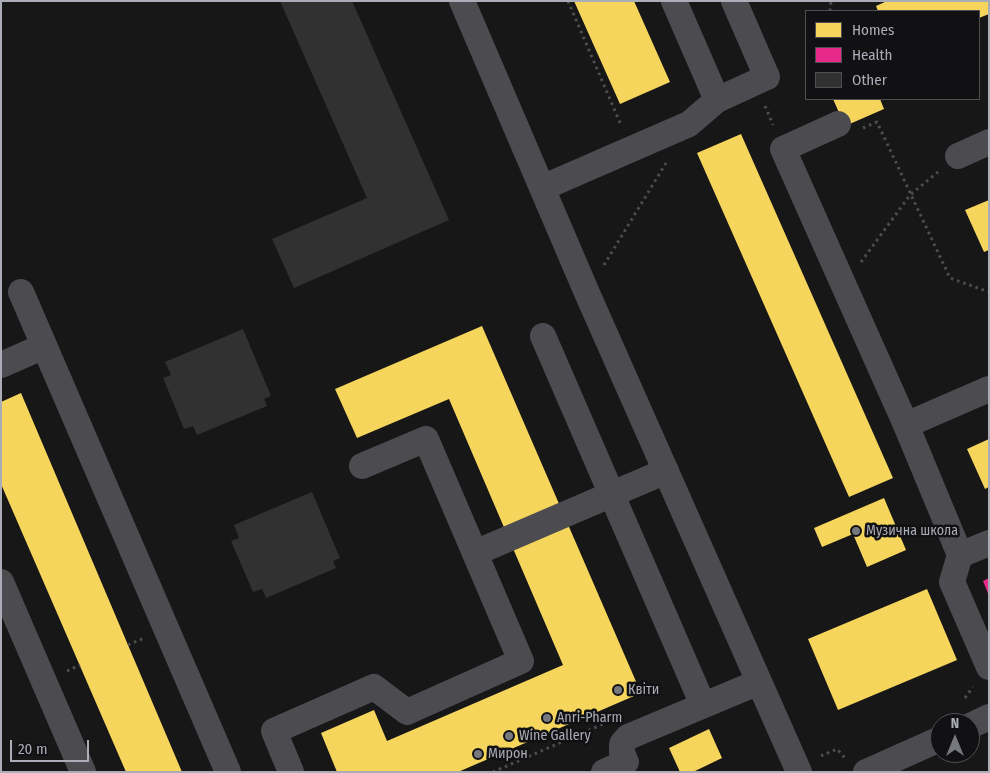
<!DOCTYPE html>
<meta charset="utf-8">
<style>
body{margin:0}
#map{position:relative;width:990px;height:773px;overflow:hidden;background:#171717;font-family:"Fira Sans Condensed",sans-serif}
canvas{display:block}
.frame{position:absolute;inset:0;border:2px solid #aaacb6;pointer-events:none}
.legend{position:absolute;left:805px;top:10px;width:175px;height:90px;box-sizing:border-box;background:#111113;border:1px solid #4e4f54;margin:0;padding:6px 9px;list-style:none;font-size:15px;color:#aaacb6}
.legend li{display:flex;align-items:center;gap:10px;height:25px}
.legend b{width:25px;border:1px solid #4e4f54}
.north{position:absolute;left:930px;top:713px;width:50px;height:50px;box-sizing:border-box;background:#111113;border:1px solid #4e4f54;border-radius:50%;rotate:0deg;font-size:14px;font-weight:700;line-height:20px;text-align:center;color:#aaacb6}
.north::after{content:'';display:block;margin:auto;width:18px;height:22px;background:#77787e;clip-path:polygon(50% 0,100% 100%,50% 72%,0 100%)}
.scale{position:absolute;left:10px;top:740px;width:79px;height:22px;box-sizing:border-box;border:2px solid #aaacb6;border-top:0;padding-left:6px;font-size:15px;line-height:18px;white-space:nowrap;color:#aaacb6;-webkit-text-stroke:4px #111113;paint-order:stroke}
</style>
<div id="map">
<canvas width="990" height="773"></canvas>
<div class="frame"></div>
<ul class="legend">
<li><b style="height:14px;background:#f6d55c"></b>Homes</li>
<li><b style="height:14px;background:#e7298a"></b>Health</li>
<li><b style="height:14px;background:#313132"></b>Other</li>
</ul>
<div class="north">N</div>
<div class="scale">20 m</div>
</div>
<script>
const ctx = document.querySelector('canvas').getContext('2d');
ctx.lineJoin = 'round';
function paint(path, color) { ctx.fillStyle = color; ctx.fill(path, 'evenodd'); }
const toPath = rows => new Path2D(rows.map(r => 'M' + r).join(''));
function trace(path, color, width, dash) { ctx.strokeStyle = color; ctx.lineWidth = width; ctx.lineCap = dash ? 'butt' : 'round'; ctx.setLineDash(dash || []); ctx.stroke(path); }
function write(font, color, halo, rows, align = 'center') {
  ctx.font = font + ' "Fira Sans Condensed",sans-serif'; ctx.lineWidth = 5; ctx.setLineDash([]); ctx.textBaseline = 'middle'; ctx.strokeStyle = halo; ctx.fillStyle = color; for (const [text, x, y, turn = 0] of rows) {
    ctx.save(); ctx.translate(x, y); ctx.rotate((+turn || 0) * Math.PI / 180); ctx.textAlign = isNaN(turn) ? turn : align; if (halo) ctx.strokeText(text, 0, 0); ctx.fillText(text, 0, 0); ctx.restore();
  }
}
paint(toPath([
 [574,1,634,1,670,82,620,104],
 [887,1,989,1,989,14,979,18,979,11,878,11,876,6],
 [833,99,880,99,884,109,845,126],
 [741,134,893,478,849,497,697,153],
 [989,200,989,250,984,252,965,210],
 [482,326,641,693,458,772,337,772,321,733,374,710,387,741,563,665,449,399,357,438,335,389],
 [21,393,128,645,182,772,126,772,1,484,1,402],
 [989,439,989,487,985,489,967,449],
 [884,498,906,550,867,567,853,534,822,547,814,528],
 [927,589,957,660,838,710,808,639],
 [709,729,722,758,693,772,680,772,669,748]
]), '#f6d55c');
paint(toPath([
 [989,578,989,596,983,581]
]), '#e7298a');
paint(toPath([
 [280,1,352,1,449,220,294,288,272,239,367,198],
 [243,329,271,396,264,399,267,406,197,435,193,426,184,429,163,378,171,375,165,362],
 [312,492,340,558,333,561,336,568,266,598,262,589,253,592,231,541,239,538,234,525]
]), '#313132');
trace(toPath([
 [568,1,621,125],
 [830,11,831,1],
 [765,106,773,125],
 [863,128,877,122,950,278,989,292],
 [861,262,910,195,938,172],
 [604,265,666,163],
 [128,645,144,638],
 [67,671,80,665],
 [965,698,973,687],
 [821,756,837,749,845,758],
 [493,772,603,724]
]), '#4d4e50', 3, [2.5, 4]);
trace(toPath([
 [462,1,587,293,799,772],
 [674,1,717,100],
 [838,124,783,149,906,425,960,555,952,582,989,667],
 [958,156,989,142],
 [542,188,689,124,717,100,767,77,734,1],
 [21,292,228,772],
 [543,336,703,705],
 [1,365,44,346],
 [906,425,989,389],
 [475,553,666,471],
 [960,555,989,543],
 [1,582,83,772],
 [970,726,989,717],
 [291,772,274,731,374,687,407,712,521,661,426,439,362,466],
 [604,772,626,762,622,753,622,744,628,737,759,682],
 [866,772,940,739]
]), '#4c4c50', 26);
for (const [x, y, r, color] of [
 [856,531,5,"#77787e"],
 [618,690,5,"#77787e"],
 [547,718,5,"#77787e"],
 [509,736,5,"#77787e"],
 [478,754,5,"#77787e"]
]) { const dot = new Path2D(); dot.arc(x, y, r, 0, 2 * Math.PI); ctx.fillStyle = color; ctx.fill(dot); trace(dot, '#111113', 2); }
write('14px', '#aaacb6', '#111113', [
 ["Музична школа",866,531],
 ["Квіти",628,690],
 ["Anri-Pharm",557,718],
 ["Wine Gallery",519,736],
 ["Мирон",488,754]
], 'left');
</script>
